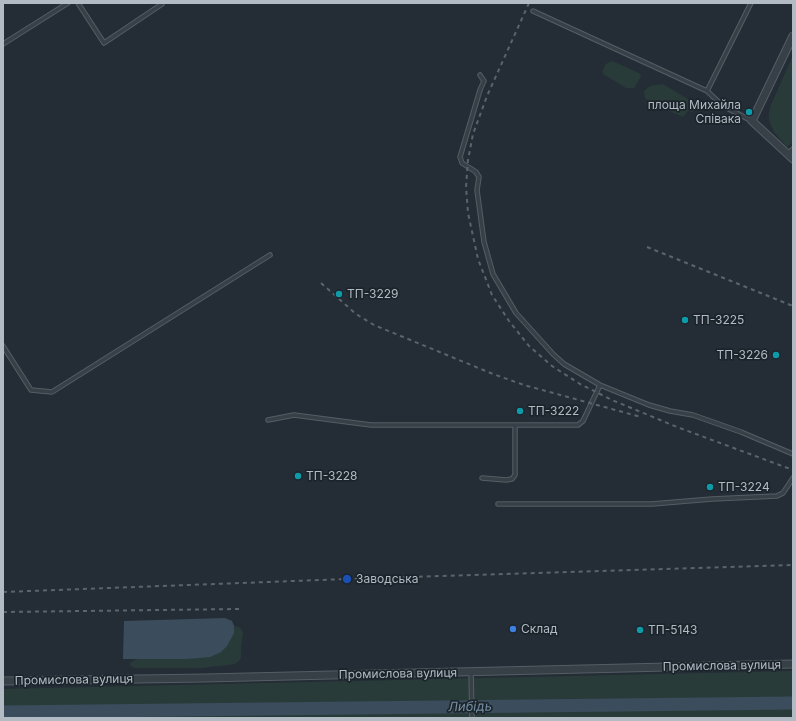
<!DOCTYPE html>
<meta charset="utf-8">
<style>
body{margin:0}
#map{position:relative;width:796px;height:721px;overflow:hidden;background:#242d36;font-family:Inter,sans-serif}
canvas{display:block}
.frame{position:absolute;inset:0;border:4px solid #b2bac3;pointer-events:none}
</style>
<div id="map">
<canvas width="796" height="721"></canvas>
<div class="frame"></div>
</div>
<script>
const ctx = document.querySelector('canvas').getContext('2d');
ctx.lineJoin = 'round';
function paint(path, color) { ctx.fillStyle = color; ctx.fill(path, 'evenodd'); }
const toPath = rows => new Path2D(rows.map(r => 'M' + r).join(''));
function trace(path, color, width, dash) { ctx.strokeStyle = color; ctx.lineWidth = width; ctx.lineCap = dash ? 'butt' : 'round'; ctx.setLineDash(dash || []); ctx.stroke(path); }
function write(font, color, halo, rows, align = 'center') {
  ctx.font = font + ' Inter,sans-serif'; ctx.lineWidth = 3.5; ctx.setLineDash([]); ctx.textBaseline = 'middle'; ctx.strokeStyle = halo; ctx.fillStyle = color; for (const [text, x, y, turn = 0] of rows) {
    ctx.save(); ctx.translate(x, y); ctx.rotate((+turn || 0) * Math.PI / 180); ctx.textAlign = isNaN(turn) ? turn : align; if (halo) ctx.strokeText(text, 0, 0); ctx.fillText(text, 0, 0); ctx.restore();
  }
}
paint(toPath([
 [793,55,793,108,792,110,793,111,793,142,787,147,774,132,769,120,769,113,771,105],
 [612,61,641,74,640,78,634,88,626,88,603,74,603,70,606,64],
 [663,84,701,107,692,112,688,111,683,117,653,104,645,98,644,91,650,86],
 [234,626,239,627,243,632,241,646,241,657,240,660,235,664,202,668,134,668,130,665,131,662,138,659,187,659,234,633],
 [793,671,793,718,3,718,3,689]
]), '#293b39');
paint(toPath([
 [225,618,232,621,234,626,234,633,227,646,221,652,210,657,187,659,123,659,124,621]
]), '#3b4d5d');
trace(toPath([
 [3,712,793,703]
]), '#3b4d5d', 13);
const lane = toPath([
 [78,3,104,43,162,4],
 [533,11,707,91,723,106,752,121],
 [3,44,68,3],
 [480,75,484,81,480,90,460,157,462,163,476,172,479,177,477,190,484,242,493,274,516,313,553,354,564,364,600,385,649,405,670,411,693,415,741,432,793,454],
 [707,91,751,3],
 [788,154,793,149],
 [3,346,31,390,52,392,270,255],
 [268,420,294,415,371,425,578,425,583,421,600,385],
 [482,478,506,480,512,479,515,475,515,425],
 [498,504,652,504,712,499,777,496,783,493,793,478],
 [471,672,472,718]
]);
const street = toPath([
 [793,36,752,121,793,159],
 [3,681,206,678,793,664]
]);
trace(lane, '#555d64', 5.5);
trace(street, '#555d64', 9);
trace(lane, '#373f47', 3.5);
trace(street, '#373f47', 7);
trace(toPath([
 [529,3,487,96,473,134,468,160,466,187,468,213,478,259,492,295,509,321,529,346,552,366,580,384,612,400,677,427,793,470],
 [647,247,793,306],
 [321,283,356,314,374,325,493,374,524,385,641,417],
 [3,592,347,579,793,565],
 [3,612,239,609]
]), '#59646d', 2, [4, 4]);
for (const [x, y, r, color] of [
 [749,112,4,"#0f9aa8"],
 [339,294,4,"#0f9aa8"],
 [685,320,4,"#0f9aa8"],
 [776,355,4,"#0f9aa8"],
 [520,411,4,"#0f9aa8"],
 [298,476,4,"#0f9aa8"],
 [710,487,4,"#0f9aa8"],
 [347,579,5,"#1a4fb4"],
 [513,629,4,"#3f7fe0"],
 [640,630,4,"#0f9aa8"]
]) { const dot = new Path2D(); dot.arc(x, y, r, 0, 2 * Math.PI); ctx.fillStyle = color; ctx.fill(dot); trace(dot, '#1c242b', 1.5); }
write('12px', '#b2bac3', '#1c242b', [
 ["площа Михайла",741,105,"right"],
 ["Співака",741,119,"right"],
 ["ТП-3229",347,294],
 ["ТП-3225",693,320],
 ["ТП-3226",768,355,"right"],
 ["ТП-3222",528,411],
 ["ТП-3228",306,476],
 ["ТП-3224",718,487],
 ["Заводська",356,579],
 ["Склад",521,629],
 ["ТП-5143",648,630]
], 'left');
write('12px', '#b2bac3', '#1c242b', [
 ["Промислова вулиця",722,666,-1],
 ["Промислова вулиця",398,674,-1],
 ["Промислова вулиця",74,680,-1]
]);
write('italic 13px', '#768ea3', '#1c242b', [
 ["Либідь",470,707,-1]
]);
</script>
